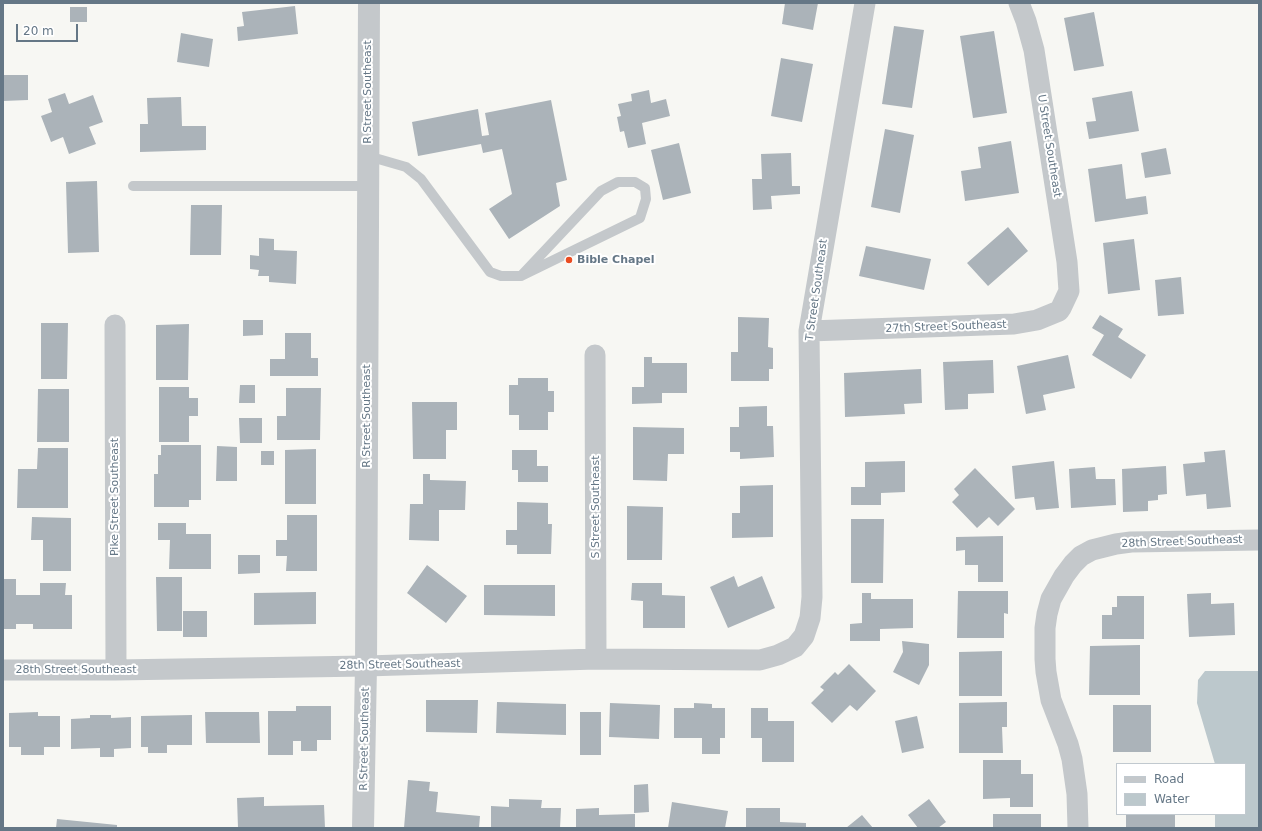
<!DOCTYPE html>
<style>
body{margin:0}
#map{position:relative;width:1262px;height:831px;overflow:hidden;background:#f7f7f3;font-family:"DejaVu Sans",sans-serif}
canvas{display:block}
.frame{position:absolute;inset:0;border:4px solid #657786;pointer-events:none}
.legend{position:absolute;left:1116px;top:763px;width:130px;height:52px;box-sizing:border-box;background:#fff;border:1px solid #c1c9cf;margin:0;padding:5px 7px;list-style:none;font-size:12px;color:#657786}
.legend li{display:flex;align-items:center;gap:8px;height:20px}
.legend b{width:20px;border:1px solid #c1c9cf}
.scale{position:absolute;left:16px;top:24px;width:62px;height:18px;box-sizing:border-box;border:2px solid #657786;border-top:0;padding-left:5px;font-size:12px;line-height:14px;white-space:nowrap;color:#657786;-webkit-text-stroke:3px #fff;paint-order:stroke}
</style>
<div id="map">
<canvas width="1262" height="831"></canvas>
<div class="frame"></div>
<ul class="legend">
<li><b style="height:5px;background:#c4c8cb"></b>Road</li>
<li><b style="height:11px;background:#bcc8cc"></b>Water</li>
</ul>
<div class="scale">20 m</div>
</div>
<script>
const ctx = document.querySelector('canvas').getContext('2d');
ctx.lineJoin = 'round';
function paint(path, color) { ctx.fillStyle = color; ctx.fill(path, 'evenodd'); }
const toPath = rows => new Path2D(rows.map(r => 'M' + r).join(''));
function trace(path, color, width, dash) { ctx.strokeStyle = color; ctx.lineWidth = width; ctx.lineCap = dash ? 'butt' : 'round'; ctx.setLineDash(dash || []); ctx.stroke(path); }
function write(font, color, halo, rows, align = 'center') {
  ctx.font = font + ' "DejaVu Sans",sans-serif'; ctx.lineWidth = 4; ctx.setLineDash([]); ctx.textBaseline = 'middle'; ctx.strokeStyle = halo; ctx.fillStyle = color; for (const [text, x, y, turn = 0] of rows) {
    ctx.save(); ctx.translate(x, y); ctx.rotate((+turn || 0) * Math.PI / 180); ctx.textAlign = isNaN(turn) ? turn : align; if (halo) ctx.strokeText(text, 0, 0); ctx.fillText(text, 0, 0); ctx.restore();
  }
}
paint(toPath([
 [1205,671,1259,671,1259,828,1215,828,1215,814,1245,814,1245,764,1215,764,1197,703,1198,680]
]), '#bcc8cc');
paint(toPath([
 [785,3,818,3,813,30,782,24],
 [295,6,298,34,238,41,237,27,244,26,242,12],
 [70,7,87,7,87,22,70,22],
 [1094,12,1104,66,1074,71,1064,18],
 [894,26,924,30,912,108,882,104],
 [994,31,1007,113,973,118,960,36],
 [181,33,213,39,209,67,177,62],
 [781,58,813,64,802,122,771,116],
 [3,75,28,75,28,100,3,101],
 [649,90,651,103,666,99,670,116,642,123,646,144,628,148,624,131,620,132,617,117,621,116,618,104,632,101,631,94],
 [1132,91,1139,131,1089,139,1086,122,1096,121,1092,98],
 [65,93,69,104,93,95,103,122,89,127,96,144,69,154,63,137,51,142,41,116,52,112,48,99],
 [181,97,182,126,206,126,206,150,140,152,140,124,148,124,147,98],
 [551,100,567,180,556,183,560,206,509,239,489,209,512,194,502,149,483,153,481,144,418,156,412,122,478,109,482,136,489,135,485,113],
 [885,129,914,135,900,213,871,207],
 [1011,141,1019,193,965,201,961,171,981,168,978,147],
 [679,143,691,193,663,200,651,150],
 [1166,148,1171,174,1145,178,1141,153],
 [791,153,792,186,800,186,800,194,771,196,772,209,753,210,752,179,762,179,761,154],
 [1122,164,1126,199,1146,196,1148,214,1095,222,1088,169],
 [97,181,99,252,68,253,66,182],
 [191,205,222,205,221,255,190,255],
 [1008,227,1028,251,988,286,967,263],
 [259,238,274,239,274,250,297,251,296,284,269,282,269,276,258,276,259,270,250,269,250,255,259,256],
 [1134,239,1140,290,1108,294,1103,243],
 [866,246,931,259,924,290,859,276],
 [1181,277,1184,314,1158,316,1155,280],
 [1100,315,1123,329,1118,337,1146,355,1131,379,1092,355,1104,335,1092,328],
 [738,317,769,318,768,347,773,348,773,369,769,369,769,381,731,381,731,352,738,352],
 [243,320,263,320,263,335,243,336],
 [41,323,68,323,67,379,41,379],
 [189,324,188,380,156,380,156,325],
 [285,333,311,333,311,358,318,358,318,376,270,376,270,359,285,359],
 [1068,355,1075,388,1043,395,1046,410,1026,414,1017,366],
 [644,357,652,357,652,363,687,363,687,393,662,393,662,403,632,404,632,387,644,387],
 [993,360,994,393,968,394,968,409,945,410,943,362],
 [921,369,922,403,904,404,905,414,845,417,844,373],
 [518,378,548,378,548,391,554,391,554,412,548,412,548,430,519,430,519,415,509,415,509,385,518,385],
 [240,385,255,385,255,403,239,403],
 [159,387,189,387,189,398,198,398,198,416,189,416,189,442,159,442],
 [286,388,321,388,320,440,277,440,277,416,286,416],
 [38,389,69,389,69,442,37,442],
 [412,402,457,402,457,430,446,430,446,459,413,459],
 [767,406,767,426,773,426,774,457,740,459,740,452,730,452,730,427,739,427,739,407],
 [239,418,262,418,262,443,240,443],
 [633,427,684,428,684,454,668,454,667,481,633,480],
 [161,445,201,445,201,500,189,500,189,507,154,507,154,474,158,474,158,455,161,455],
 [217,446,237,447,237,481,216,481],
 [38,448,68,448,68,508,17,508,18,469,37,469],
 [316,449,316,504,285,504,285,450],
 [512,450,537,450,537,466,548,466,548,482,518,482,518,470,512,470],
 [1225,450,1231,507,1207,509,1206,494,1186,496,1183,464,1205,462,1204,452],
 [261,451,274,451,274,465,261,465],
 [905,461,905,492,881,493,881,505,851,505,851,487,865,487,865,462],
 [1054,461,1059,508,1036,510,1034,497,1015,499,1012,466],
 [1166,466,1167,494,1158,495,1158,500,1148,501,1148,511,1123,512,1122,469],
 [1095,467,1096,479,1115,479,1116,505,1071,508,1069,469],
 [975,468,1015,509,998,526,989,517,977,528,952,502,959,495,954,489],
 [423,474,430,474,430,480,466,481,465,510,439,510,439,541,409,540,410,504,423,504],
 [773,485,773,537,732,538,732,513,740,513,740,486],
 [517,502,548,503,548,524,552,524,551,554,517,554,517,545,506,545,506,530,517,530],
 [627,506,663,507,662,560,627,560],
 [287,515,317,515,317,571,286,571,287,556,276,556,276,540,287,540],
 [32,517,71,518,71,571,43,571,43,540,31,540],
 [851,519,884,519,883,583,851,583],
 [158,523,186,523,186,534,211,534,211,569,169,569,170,540,158,540],
 [1003,536,1003,582,978,582,978,565,965,565,965,550,956,551,956,537],
 [238,555,260,555,260,573,238,574],
 [427,565,467,596,446,623,407,593],
 [734,576,738,587,762,576,775,608,728,628,710,587],
 [156,577,182,577,182,631,157,631],
 [3,579,16,579,16,595,40,595,40,583,66,583,65,595,72,595,72,629,33,629,33,624,16,624,16,629,3,629],
 [632,583,662,583,662,595,685,596,685,628,643,628,643,601,631,600],
 [484,585,555,585,555,616,484,615],
 [958,591,1008,591,1008,614,1004,613,1004,638,957,638],
 [316,592,316,624,254,625,254,593],
 [862,593,871,593,871,599,913,599,913,628,880,629,880,641,850,641,850,624,862,623],
 [1211,593,1211,604,1234,603,1235,635,1189,637,1187,594],
 [1117,596,1144,596,1144,639,1102,639,1102,615,1112,615,1112,607,1117,607],
 [183,611,207,611,207,637,183,637],
 [902,641,929,644,929,665,919,685,893,672,903,652],
 [1140,645,1140,695,1089,695,1090,646],
 [1002,651,1002,696,959,696,959,652],
 [849,664,876,691,857,711,850,705,832,723,811,703,824,690,820,687,835,672,838,675],
 [426,700,478,700,477,733,426,732],
 [497,702,566,704,566,735,496,733],
 [1007,702,1007,727,1002,727,1003,753,959,753,959,703],
 [610,703,660,705,659,739,609,737],
 [694,703,712,704,712,708,725,708,725,738,720,738,720,754,702,754,702,738,674,738,674,708,694,708],
 [1113,705,1151,705,1151,752,1113,752],
 [296,706,331,706,331,740,317,740,317,751,301,751,301,741,293,741,293,755,268,755,268,711,296,711],
 [751,708,768,708,768,721,794,721,794,762,762,762,762,738,751,738],
 [38,712,38,716,60,716,60,747,44,747,44,755,21,755,21,747,9,747,9,713],
 [205,712,259,712,260,743,206,743],
 [580,712,601,712,601,755,580,755],
 [90,715,111,715,111,718,131,717,131,748,114,749,114,757,100,757,100,748,71,749,71,719,90,718],
 [192,715,192,745,167,745,167,753,148,753,148,747,141,747,141,716],
 [917,716,924,748,902,753,895,721],
 [983,760,1021,760,1021,774,1033,774,1033,807,1010,807,1010,798,983,799],
 [408,780,430,782,429,791,438,792,436,812,480,816,479,828,404,828],
 [648,784,649,812,634,813,634,785],
 [264,797,264,806,324,805,325,828,238,828,237,798],
 [509,799,542,800,541,808,561,808,560,828,491,828,491,806,509,807],
 [929,799,946,822,938,828,918,828,908,815],
 [672,802,728,811,725,828,668,828],
 [599,808,599,815,635,814,635,828,576,828,576,809],
 [746,808,780,808,780,822,806,823,806,828,746,828],
 [993,814,1041,814,1041,828,993,828],
 [1175,814,1175,828,1126,828,1126,815],
 [862,815,873,828,846,828],
 [57,819,117,825,117,828,56,828]
]), '#abb3b9');
trace(toPath([
 [368,156,406,167,421,179,490,272,501,276,521,276,640,218,646,199,645,188,635,182,618,182,601,191,521,276],
 [133,186,368,186]
]), '#c4c8cb', 10);
trace(toPath([
 [115,325,116,670],
 [809,331,1014,324,1037,320,1059,311,1061,308,1069,291,1067,262,1034,50,1026,21,1019,3],
 [595,355,596,659],
 [3,670,116,670,366,666,596,659,760,660,778,655,795,647,804,636,810,618,812,597,809,331,865,3],
 [1078,828,1077,794,1072,759,1068,744,1051,700,1046,672,1045,659,1045,628,1047,614,1051,599,1064,576,1073,564,1081,556,1092,550,1116,544,1131,542,1259,540]
]), '#c4c8cb', 21);
trace(toPath([
 [363,828,366,666,369,3]
]), '#c4c8cb', 22);
for (const [x, y, r, color] of [
 [569,260,4,"#ea4c21"]
]) { const dot = new Path2D(); dot.arc(x, y, r, 0, 2 * Math.PI); ctx.fillStyle = color; ctx.fill(dot); trace(dot, '#fff', 1.5); }
write('11px', '#657786', '#fff', [
 ["R Street Southeast",368,92,-90],
 ["U Street Southeast",1049,146,81],
 ["T Street Southeast",817,290,-82],
 ["27th Street Southeast",946,327,-2],
 ["R Street Southeast",367,416,-90],
 ["Pike Street Southeast",115,497,-90],
 ["S Street Southeast",596,507,-90],
 ["28th Street Southeast",1182,542,-2],
 ["28th Street Southeast",400,665,-1],
 ["28th Street Southeast",76,670],
 ["R Street Southeast",365,739,-89]
]);
write('bold 11px', '#657786', '#fff', [
 ["Bible Chapel",577,260]
], 'left');
</script>
